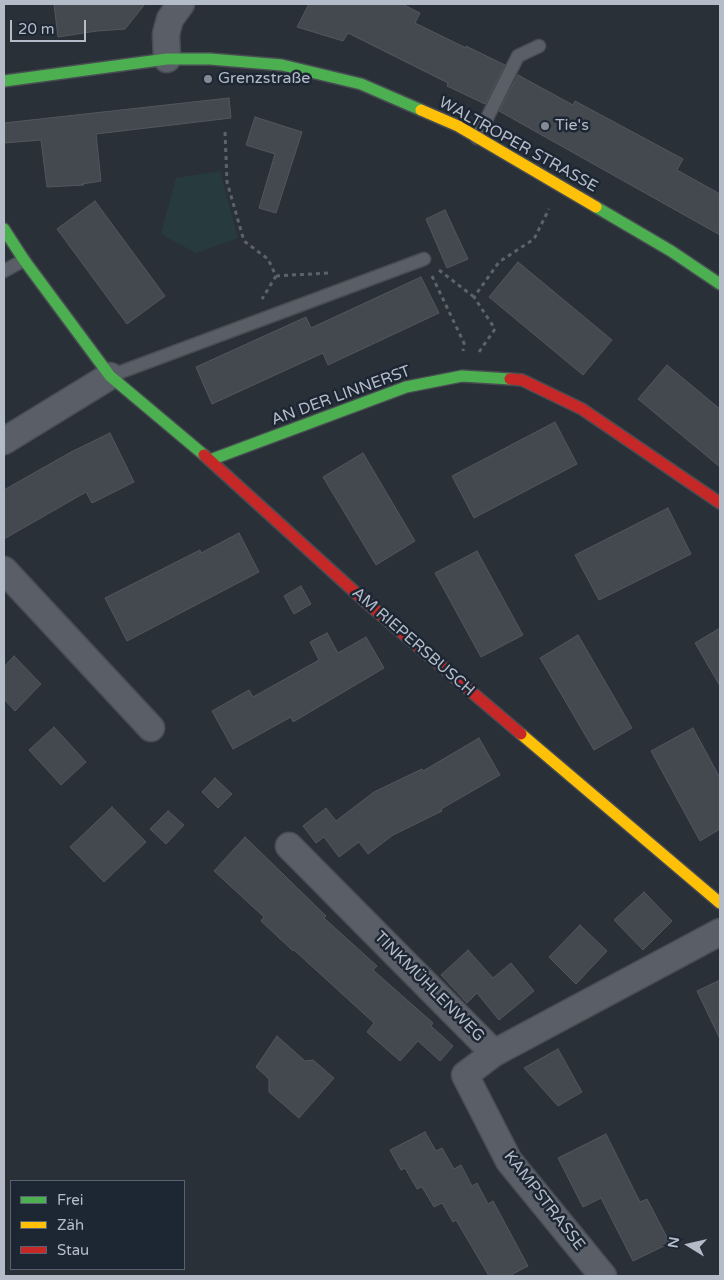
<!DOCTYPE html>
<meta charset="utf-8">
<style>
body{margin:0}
#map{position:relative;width:724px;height:1280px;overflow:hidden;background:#2a3038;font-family:"Varela Round",sans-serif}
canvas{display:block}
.frame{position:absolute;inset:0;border:5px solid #b4bcc9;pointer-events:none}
.legend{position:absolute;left:10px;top:1180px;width:175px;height:90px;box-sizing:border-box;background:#1d2633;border:1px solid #59626f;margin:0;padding:6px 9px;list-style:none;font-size:15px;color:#b4bcc9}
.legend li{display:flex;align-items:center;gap:10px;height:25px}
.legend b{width:25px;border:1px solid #59626f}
.north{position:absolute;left:664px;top:1220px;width:50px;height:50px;-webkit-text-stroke:4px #1d2633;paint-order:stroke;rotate:280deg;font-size:14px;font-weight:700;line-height:20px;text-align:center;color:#b4bcc9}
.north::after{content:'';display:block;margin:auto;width:18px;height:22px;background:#b4bcc9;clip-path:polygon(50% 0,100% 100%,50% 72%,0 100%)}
.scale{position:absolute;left:10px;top:20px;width:76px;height:22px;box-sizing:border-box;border:2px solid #b4bcc9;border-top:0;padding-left:6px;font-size:15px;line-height:18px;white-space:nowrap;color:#b4bcc9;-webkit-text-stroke:4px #1d2633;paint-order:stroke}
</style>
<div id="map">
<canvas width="724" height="1280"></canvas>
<div class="frame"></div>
<ul class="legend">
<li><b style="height:6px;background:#4caf50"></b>Frei</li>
<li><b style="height:6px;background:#ffc107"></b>Zäh</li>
<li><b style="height:6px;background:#c62828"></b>Stau</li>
</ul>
<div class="north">N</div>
<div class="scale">20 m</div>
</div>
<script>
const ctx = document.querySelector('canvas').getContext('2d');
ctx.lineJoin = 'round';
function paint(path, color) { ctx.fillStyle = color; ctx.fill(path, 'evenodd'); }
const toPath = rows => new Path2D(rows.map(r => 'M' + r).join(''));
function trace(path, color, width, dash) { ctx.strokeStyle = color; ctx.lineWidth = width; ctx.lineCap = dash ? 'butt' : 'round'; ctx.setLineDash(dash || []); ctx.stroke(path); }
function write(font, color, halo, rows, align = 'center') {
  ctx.font = font + ' "Varela Round",sans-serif'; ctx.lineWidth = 5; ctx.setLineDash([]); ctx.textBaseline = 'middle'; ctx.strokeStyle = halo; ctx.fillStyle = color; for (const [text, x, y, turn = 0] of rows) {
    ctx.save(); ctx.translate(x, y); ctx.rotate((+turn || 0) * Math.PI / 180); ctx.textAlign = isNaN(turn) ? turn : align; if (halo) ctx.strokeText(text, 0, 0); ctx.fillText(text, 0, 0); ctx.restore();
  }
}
paint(toPath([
 [220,171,238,238,196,253,161,234,176,178]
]), '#273a3e');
const building = toPath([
 [54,4,145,4,125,29,97,31,58,37,54,4],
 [309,4,402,4,420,13,415,23,466,48,466,46,505,65,485,104,447,86,448,83,348,33,343,41,297,27,309,4],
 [518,75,573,105,575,101,683,159,677,170,720,194,720,235,499,111,518,75],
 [229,98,231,118,96,134,101,181,82,184,84,185,47,187,41,140,4,143,4,123,229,98],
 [255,117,302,132,276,213,259,208,275,154,246,145,255,117],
 [95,201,165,296,127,324,57,229,95,201],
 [445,210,468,259,447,268,426,219,445,210],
 [518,262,612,340,583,375,489,297,518,262],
 [421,277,439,313,328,365,323,353,212,404,196,367,306,317,311,328,421,277],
 [667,365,720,409,720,467,638,399,667,365],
 [555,422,577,464,474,518,452,476,555,422],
 [110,433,134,482,92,503,86,492,4,539,4,490,71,452,110,433],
 [363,453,415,541,376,565,323,477,363,453],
 [668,508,691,554,599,600,575,555,668,508],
 [239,533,259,572,127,641,105,598,200,550,201,553,239,533],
 [477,551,523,635,481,657,435,573,477,551],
 [301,586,311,604,294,614,284,596,301,586],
 [720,628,720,686,695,643,720,628],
 [327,633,338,653,366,637,384,668,293,722,291,717,233,749,212,711,249,690,253,697,319,660,310,642,327,633],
 [578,635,632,728,594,750,540,658,578,635],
 [14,656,41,684,15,711,4,699,4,667,14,656],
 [54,727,86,762,61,785,29,750,54,727],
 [693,728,720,778,720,829,700,841,651,751,693,728],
 [479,738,500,775,441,809,442,811,393,835,368,854,359,842,339,857,324,837,316,843,303,826,326,808,336,821,374,792,422,769,423,771,479,738],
 [215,778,232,794,218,808,202,792,215,778],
 [112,807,146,842,104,882,70,847,112,807],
 [168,811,184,825,166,844,150,829,168,811],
 [245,837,326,916,324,918,377,966,373,970,433,1023,431,1026,453,1046,440,1061,418,1041,400,1061,367,1032,374,1023,294,950,293,951,261,921,264,917,214,871,245,837],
 [644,892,672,921,643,950,614,920,644,892],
 [580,925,607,951,576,984,549,957,580,925],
 [468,950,493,978,511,963,534,991,499,1020,477,993,467,1003,441,975,468,950],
 [720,980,720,1039,697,991,720,980],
 [277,1036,305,1061,313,1060,334,1078,299,1118,269,1092,269,1079,256,1067,277,1036],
 [558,1049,582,1092,558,1106,524,1068,558,1049],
 [425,1132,436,1151,442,1148,454,1169,461,1165,472,1186,477,1183,488,1204,493,1201,528,1266,509,1276,489,1276,456,1220,453,1222,442,1203,434,1207,422,1187,417,1189,405,1168,401,1170,390,1150,425,1132],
 [606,1134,640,1202,647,1199,670,1243,633,1261,601,1198,583,1207,558,1158,606,1134]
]);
paint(building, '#444950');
trace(building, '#52575f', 1);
const lane = toPath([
 [477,138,518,56,539,46],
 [4,271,24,260],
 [110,376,424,259]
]);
const street = toPath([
 [167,59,166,34,170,19,181,4],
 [4,441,110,376],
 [4,570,151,728],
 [289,846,494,1053,720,932],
 [494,1053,465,1075,509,1161,603,1276]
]);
const fast = toPath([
 [4,81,167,59,210,59,282,65,361,84,421,110],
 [596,207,671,251,720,284],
 [4,229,24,260,110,376,204,455],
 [210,460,406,387,462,376,510,379]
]);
const slow = toPath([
 [421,110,458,126,596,207],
 [521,734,720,903]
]);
const jam = toPath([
 [510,379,522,380,582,409,720,503],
 [204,455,367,603,521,734]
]);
trace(lane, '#484c53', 15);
trace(street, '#484c53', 29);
trace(fast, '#484c53', 14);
trace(slow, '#484c53', 14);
trace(jam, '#484c53', 14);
trace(toPath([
 [225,132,227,182,244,241,268,259,276,276,262,299],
 [439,270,474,297],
 [276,276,328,273],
 [432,276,464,343,463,351],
 [479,352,495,329,474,297,499,262,534,239,549,209]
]), '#5d636a', 3, [4, 4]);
trace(lane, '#5a5e66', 12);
trace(street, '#5a5e66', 26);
trace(fast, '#4caf50', 11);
trace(slow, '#ffc107', 11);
trace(jam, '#c62828', 11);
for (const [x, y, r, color] of [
 [208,79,5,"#848b96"],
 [545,126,5,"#848b96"]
]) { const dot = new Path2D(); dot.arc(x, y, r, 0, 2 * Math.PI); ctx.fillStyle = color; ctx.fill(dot); trace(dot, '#1d2633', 2); }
write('16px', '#b4bcc9', '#1d2633', [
 ["Grenzstraße",218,79],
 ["Tie's",555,126]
], 'left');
write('16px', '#b4bcc9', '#1d2633', [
 ["WALTROPER STRASSE",518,145,29],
 ["AN DER LINNERST",341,396,-20],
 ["AM RIEPERSBUSCH",413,642,41],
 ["TINKMÜHLENWEG",429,987,45],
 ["KAMPSTRASSE",544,1201,52]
]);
</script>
